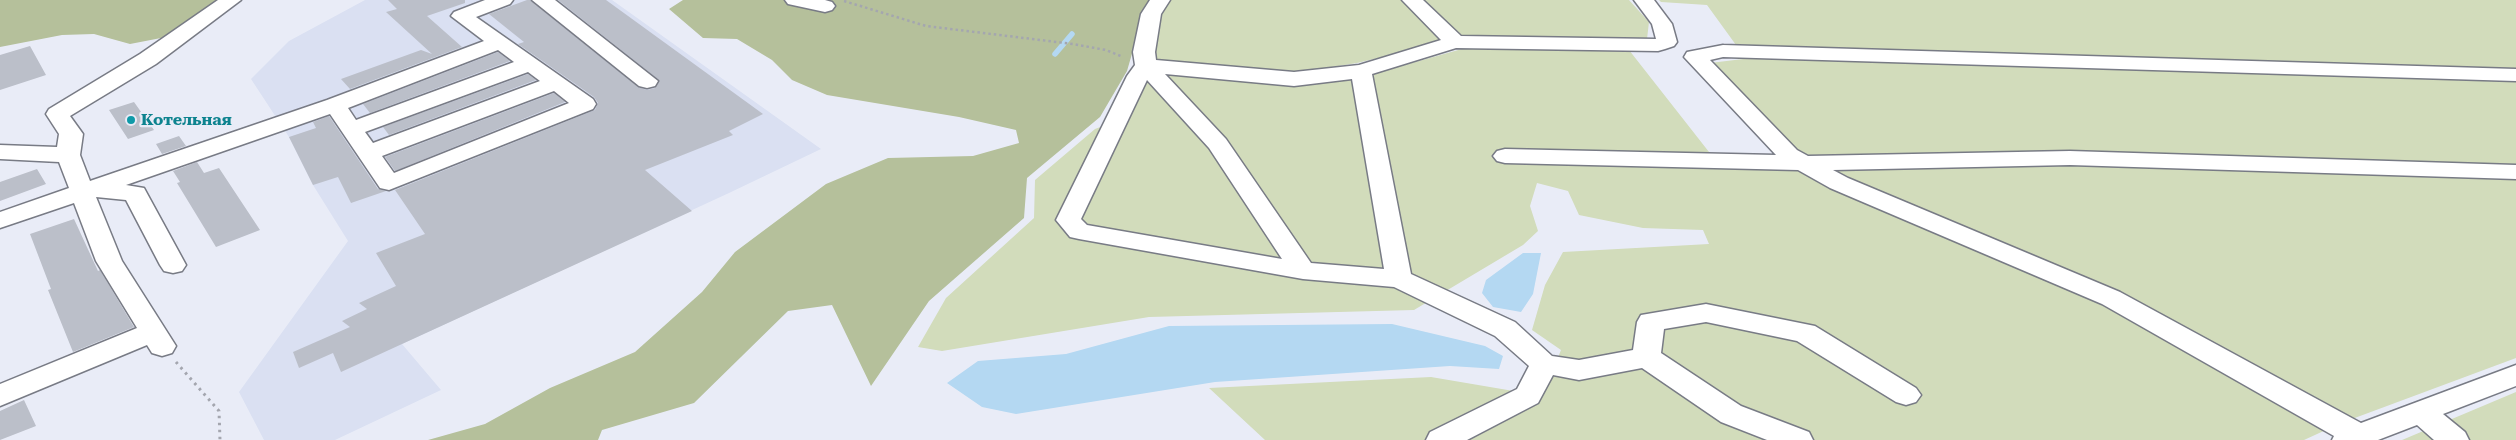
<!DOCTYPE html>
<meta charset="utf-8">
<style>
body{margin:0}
canvas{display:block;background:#e9ecf7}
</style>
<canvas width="2516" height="440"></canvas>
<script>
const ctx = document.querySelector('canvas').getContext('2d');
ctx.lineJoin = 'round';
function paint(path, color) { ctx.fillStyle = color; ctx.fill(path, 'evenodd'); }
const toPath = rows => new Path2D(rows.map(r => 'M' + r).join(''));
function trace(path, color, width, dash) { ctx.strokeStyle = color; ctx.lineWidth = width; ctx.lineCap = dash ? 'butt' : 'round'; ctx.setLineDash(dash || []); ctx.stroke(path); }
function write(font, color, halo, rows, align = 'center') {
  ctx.font = font + ' "Roboto Serif",serif'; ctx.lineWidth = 4.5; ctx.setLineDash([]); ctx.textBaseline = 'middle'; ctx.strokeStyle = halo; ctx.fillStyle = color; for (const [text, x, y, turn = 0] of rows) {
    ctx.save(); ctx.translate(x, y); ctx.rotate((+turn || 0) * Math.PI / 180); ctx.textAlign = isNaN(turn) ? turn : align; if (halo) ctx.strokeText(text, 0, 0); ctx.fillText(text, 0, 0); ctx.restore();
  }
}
paint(toPath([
 [365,0,612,0,821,149,729,193,402,344,441,390,335,440,264,440,239,392,348,241,313,185,289,137,251,79,289,41]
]), '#dae0f2');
paint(toPath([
 [1166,0,1629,0,1649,22,1647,39,1470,36,1357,63,1289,74,1149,60,1157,14],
 [1659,0,2516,0,2516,358,2352,419,1845,180,1796,153,1710,63,1743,59,1736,45,1707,5,1661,2],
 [1469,47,1629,50,1720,166,1804,169,2116,309,2328,429,2304,440,1265,440,1209,388,1431,377,1543,396,1561,350,1532,330,1545,285,1563,252,1709,244,1703,230,1643,228,1579,215,1568,191,1537,183,1530,206,1538,231,1523,245,1414,310,1149,317,942,351,918,347,946,298,1034,218,1035,180,1095,129,1127,117,1144,80,1171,73,1292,82,1376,73],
 [2516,392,2516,440,2402,440]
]), '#d2dcbb');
paint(toPath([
 [0,0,237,0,234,6,192,32,130,44,94,34,62,35,0,47],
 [683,0,1153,0,1144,12,1127,71,1100,117,1027,178,1024,218,929,301,871,386,832,305,788,311,694,403,602,430,598,440,428,440,485,424,550,388,635,352,702,292,735,252,826,184,888,158,973,156,1019,143,1016,130,959,117,827,95,792,80,772,60,737,39,703,38,669,9]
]), '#b5c09b');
paint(toPath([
 [1523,253,1541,253,1533,294,1521,312,1493,307,1482,293,1486,280],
 [1392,324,1485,346,1503,356,1499,369,1450,366,1215,382,1016,414,982,407,947,383,978,361,1066,354,1169,326]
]), '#b4d8f2');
trace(toPath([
 [1055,54,1072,34]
]), '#b4d8f2', 5.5);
paint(toPath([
 [388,0,465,0,465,3,427,16,462,47,350,89,341,79,421,50,432,54,386,12,397,9],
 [527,0,530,0,638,87,647,90,655,88,659,80,558,0,606,0,763,114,729,131,733,135,645,170,692,211,341,372,333,353,299,368,293,352,350,327,342,321,367,309,359,303,396,286,376,253,425,234,395,190,595,110,598,103,594,97,518,44,524,42,489,14],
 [30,46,46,75,0,90,0,55],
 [498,52,510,61,370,113,363,104],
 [528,74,536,80,389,135,383,127],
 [554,93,565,102,395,171,385,157],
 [134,102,154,130,128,139,109,110],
 [329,116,378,189,386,191,351,203,338,177,313,185,289,137,316,128,313,122],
 [179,136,186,146,162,154,156,144],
 [197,162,204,173,219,168,260,230,216,247,177,183,180,182,173,171],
 [37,169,46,184,0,201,0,182],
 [74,219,98,271,100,270,134,327,73,352,48,290,51,289,30,234],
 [24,400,36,426,0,440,0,411]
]), '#bbbfc9');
const minor = toPath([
 [218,0,241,0,156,64,70,116,83,134,80,155,90,181,327,100,484,41,451,16,454,12,485,0,513,0,510,4,476,17,593,99,596,104,593,109,389,190,380,188,330,114,126,185,144,188,186,265,182,271,173,273,164,271,160,265,126,200,96,197,122,261,176,346,172,353,162,356,152,353,147,345,0,406,0,384,137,328,96,261,74,203,0,228,0,212,69,188,59,162,0,159,0,145,57,147,59,134,46,114,49,109,140,54,218,0],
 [498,50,514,62,356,120,348,108,498,50],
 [528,72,540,81,373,143,365,132,528,72],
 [554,91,569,103,394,173,382,156,554,91],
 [532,0,555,0,658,81,655,86,647,88,639,86,532,0],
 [785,0,825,0,832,2,835,6,832,10,825,12,788,4,785,0],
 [1150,0,1170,0,1161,14,1155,52,1156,60,1294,72,1359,65,1441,40,1402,0,1423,0,1461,36,1656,39,1652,24,1634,0,1654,0,1672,24,1677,42,1674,46,1665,49,1658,51,1456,48,1372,74,1411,274,1515,322,1552,356,1579,360,1633,350,1637,322,1641,315,1706,304,1815,326,1916,388,1921,395,1916,402,1906,405,1896,402,1797,341,1706,322,1664,329,1661,353,1741,406,1809,432,1813,440,1767,440,1721,422,1642,368,1579,380,1553,375,1538,403,1467,440,1426,440,1430,432,1517,389,1529,366,1495,336,1394,287,1303,279,1079,239,1070,237,1056,220,1127,76,1135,65,1133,52,1141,14,1150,0],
 [1165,74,1294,86,1352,79,1384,269,1311,263,1226,139,1165,74],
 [1147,80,1209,148,1282,259,1087,225,1081,219,1147,80],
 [1723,45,2516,69,2516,81,1723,57,1710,60,1797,150,1808,156,2070,151,2516,165,2516,179,2070,165,1833,170,1848,178,2120,292,2361,423,2516,365,2516,386,2443,414,2465,432,2469,440,2434,440,2417,425,2378,440,2332,440,2334,436,2102,304,1830,188,1798,170,1505,163,1497,161,1493,156,1497,151,1505,149,1776,155,1684,57,1687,52,1723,45]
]);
trace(minor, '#787b85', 3);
trace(toPath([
 [844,1,926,26,1073,44,1106,50,1123,57]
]), '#a4a6af', 2.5, [2.5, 3]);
trace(toPath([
 [176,362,219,411,220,440]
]), '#a4a6af', 3, [2.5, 4.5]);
paint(minor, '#fff');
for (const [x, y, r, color] of [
 [131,120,5,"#0f9aa8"]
]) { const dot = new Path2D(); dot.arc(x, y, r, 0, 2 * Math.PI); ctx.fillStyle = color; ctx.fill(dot); trace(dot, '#e9ecf7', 2); }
write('bold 16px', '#0d838f', '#e9ecf7', [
 ["Котельная",141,120]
], 'left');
</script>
